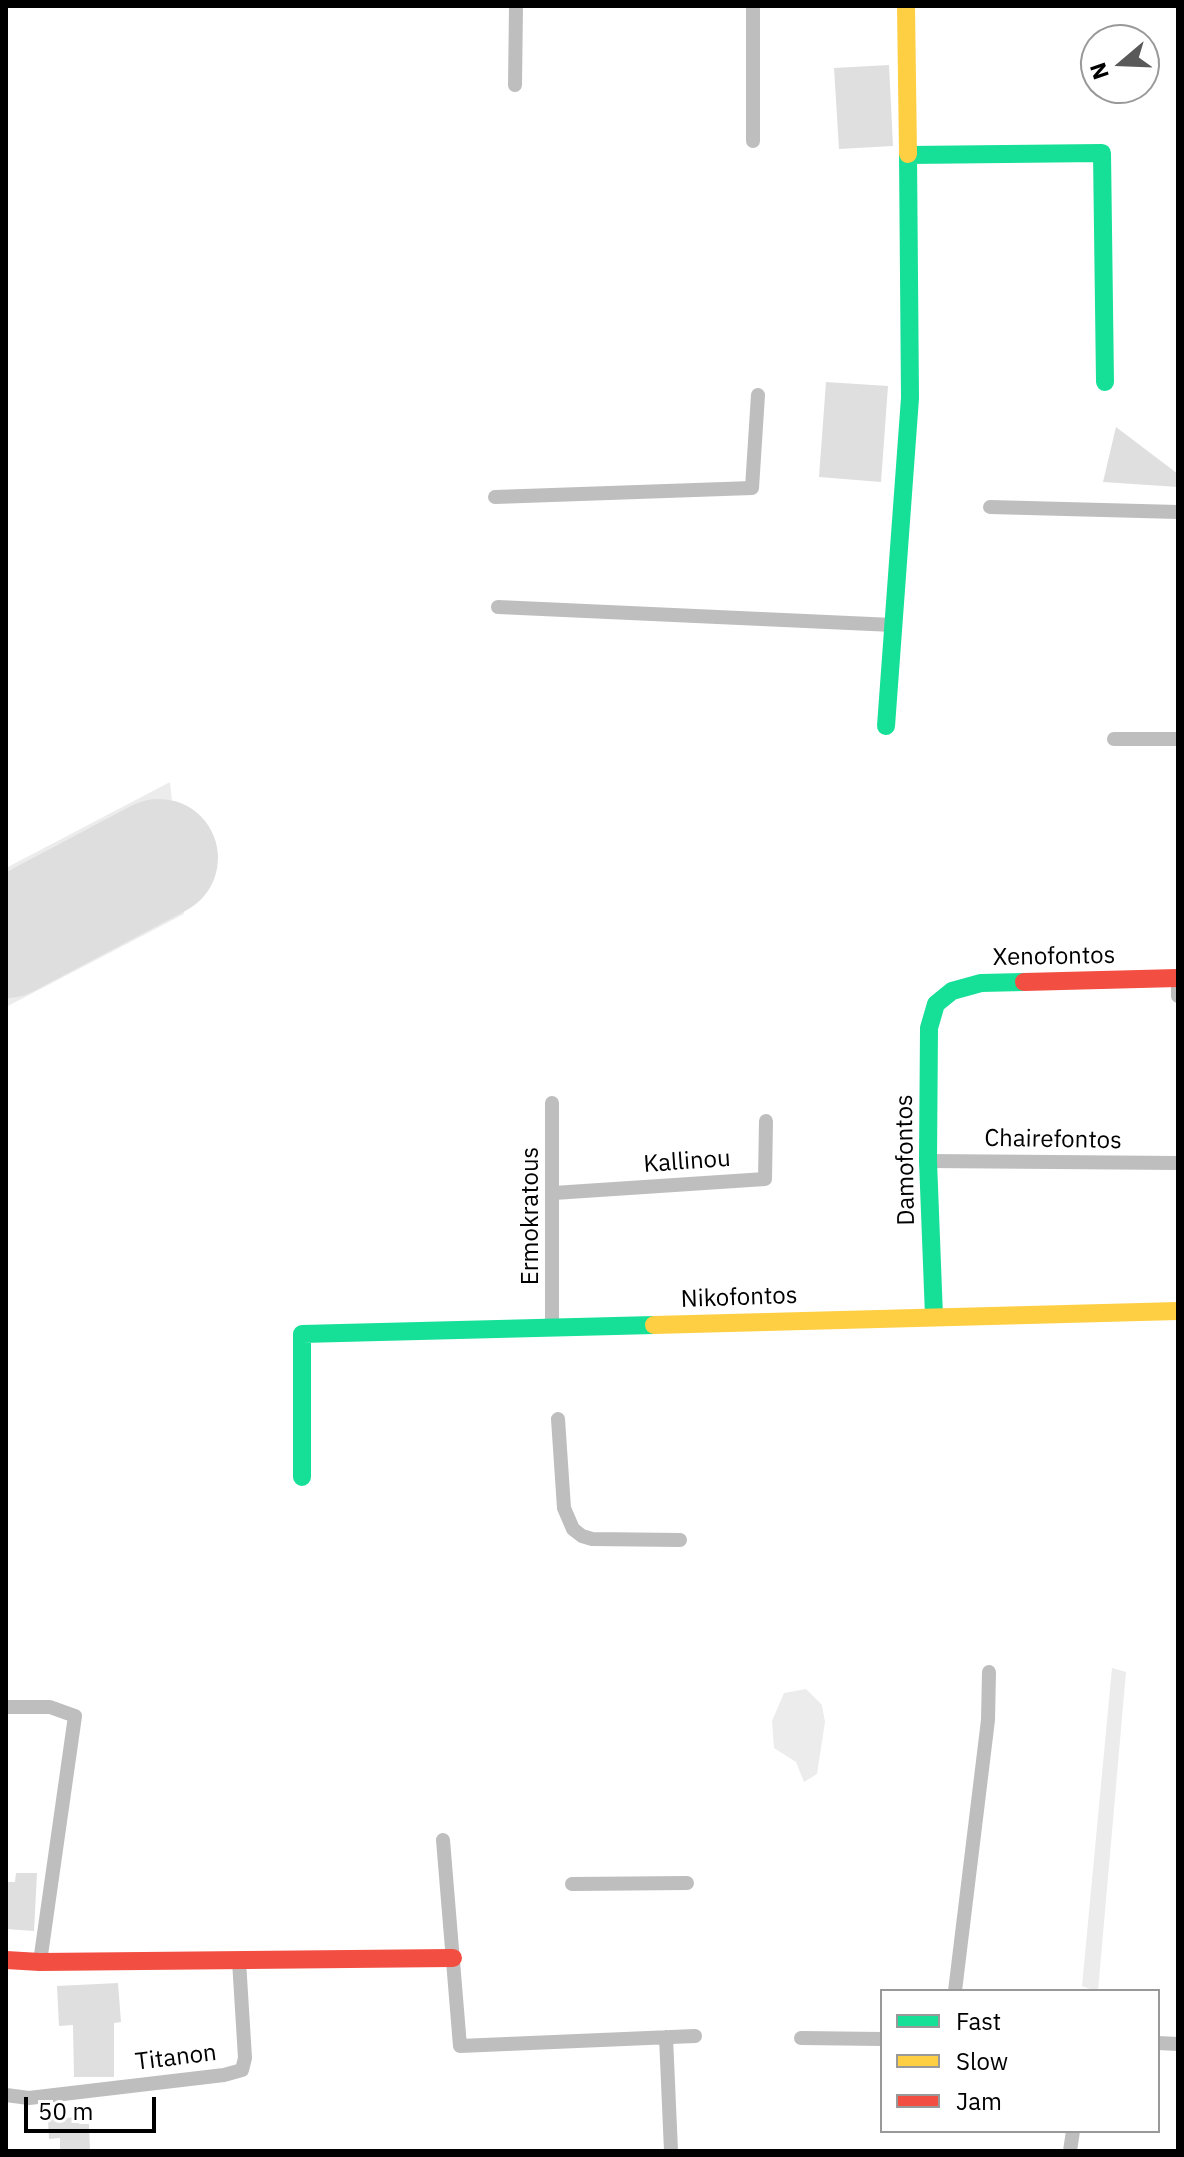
<!DOCTYPE html>
<style>
body{margin:0}
#map{position:relative;width:1184px;height:2157px;overflow:hidden;background:#fff;font-family:"IBM Plex Sans",sans-serif}
canvas{display:block}
.frame{position:absolute;inset:0;border:8px solid #000;pointer-events:none}
.legend{position:absolute;left:880px;top:1989px;width:280px;height:144px;box-sizing:border-box;background:#fff;border:2px solid #999;margin:0;padding:10px 14px;list-style:none;font-size:24px;color:#000}
.legend li{display:flex;align-items:center;gap:16px;height:40px}
.legend b{width:40px;border:2px solid #999}
.north{position:absolute;left:1080px;top:24px;width:80px;height:80px;box-sizing:border-box;background:#fff;border:2px solid #999;border-radius:50%;rotate:251deg;font-size:22px;font-weight:700;line-height:32px;text-align:center;color:#000}
.north::after{content:'';display:block;margin:auto;width:28px;height:36px;background:#595959;clip-path:polygon(50% 0,100% 100%,50% 72%,0 100%)}
.scale{position:absolute;left:24px;top:2097px;width:132px;height:36px;box-sizing:border-box;border:4px solid #000;border-top:0;padding-left:10px;font-size:24px;line-height:28px;white-space:nowrap;color:#000;-webkit-text-stroke:6px #fff;paint-order:stroke}
</style>
<div id="map">
<canvas width="1184" height="2157"></canvas>
<div class="frame"></div>
<ul class="legend">
<li><b style="height:10px;background:#16e098"></b>Fast</li>
<li><b style="height:10px;background:#ffcf43"></b>Slow</li>
<li><b style="height:10px;background:#f24e42"></b>Jam</li>
</ul>
<div class="north">N</div>
<div class="scale">50 m</div>
</div>
<script>
const ctx = document.querySelector('canvas').getContext('2d');
ctx.lineJoin = 'round';
function paint(path, color) { ctx.fillStyle = color; ctx.fill(path, 'evenodd'); }
const toPath = rows => new Path2D(rows.map(r => 'M' + r).join(''));
function trace(path, color, width, dash) { ctx.strokeStyle = color; ctx.lineWidth = width; ctx.lineCap = dash ? 'butt' : 'round'; ctx.setLineDash(dash || []); ctx.stroke(path); }
function write(font, color, halo, rows, align = 'center') {
  ctx.font = font + ' "IBM Plex Sans",sans-serif'; ctx.lineWidth = 6; ctx.setLineDash([]); ctx.textBaseline = 'middle'; ctx.strokeStyle = halo; ctx.fillStyle = color; for (const [text, x, y, turn = 0] of rows) {
    ctx.save(); ctx.translate(x, y); ctx.rotate((+turn || 0) * Math.PI / 180); ctx.textAlign = isNaN(turn) ? turn : align; if (halo) ctx.strokeText(text, 0, 0); ctx.fillText(text, 0, 0); ctx.restore();
  }
}
paint(toPath([
 [170,782,184,914,6,1007,6,971,176,882,167,816,6,901,6,868],
 [1112,1668,1126,1672,1098,1991,1095,1991,1082,1986],
 [806,1689,822,1705,825,1722,817,1774,804,1782,796,1762,774,1748,772,1721,784,1693]
]), '#ececec');
trace(toPath([
 [6,939,159,858]
]), '#dedede', 118);
paint(toPath([
 [889,65,893,146,839,149,834,68],
 [826,382,888,386,881,482,819,477],
 [1116,427,1178,474,1178,487,1103,482],
 [16,1873,37,1873,34,1931,6,1929,6,1882,15,1882],
 [118,1983,121,2022,114,2023,114,2077,74,2077,73,2025,59,2026,57,1986],
 [80,2117,79,2124,89,2124,90,2151,60,2151,60,2138,49,2139,48,2119]
]), '#dfdfdf');
trace(toPath([
 [753,6,753,141],
 [515,85,516,6],
 [495,497,752,488,758,395],
 [990,507,1178,512],
 [498,607,893,625],
 [1114,739,1178,739],
 [1178,978,1178,996],
 [928,1161,1178,1163],
 [554,1193,765,1179,766,1121],
 [552,1329,552,1103],
 [558,1419,564,1508,573,1529,582,1536,592,1539,680,1540],
 [6,1707,50,1707,75,1716,40,1962],
 [443,1840,460,2046,695,2036],
 [572,1884,687,1883],
 [955,1991,988,1720,989,1672],
 [666,2037,671,2151],
 [801,2038,882,2039],
 [1158,2043,1178,2044],
 [6,2095,29,2098,224,2075,242,2070,245,2058,239,1961],
 [1070,2151,1073,2131]
]), '#bebebe', 14);
trace(toPath([
 [909,155,1102,153,1105,382],
 [886,726,910,398,908,154],
 [934,1316,928,1161,929,1028,936,1004,952,991,981,983,1024,982],
 [302,1477,302,1334,654,1325]
]), '#16e098', 18);
trace(toPath([
 [906,6,908,154],
 [654,1325,1178,1311]
]), '#ffcf43', 18);
trace(toPath([
 [1024,982,1178,978],
 [6,1960,40,1962,453,1958]
]), '#f24e42', 18);
write('24px', '#000', '#fff', [
 ["Xenofontos",1054,957,-1],
 ["Chairefontos",1053,1140,1],
 ["Damofontos",906,1160,-91],
 ["Kallinou",687,1162,-4],
 ["Ermokratous",531,1216,-90],
 ["Nikofontos",739,1298,-2],
 ["Titanon",176,2058,-7]
]);
</script>
